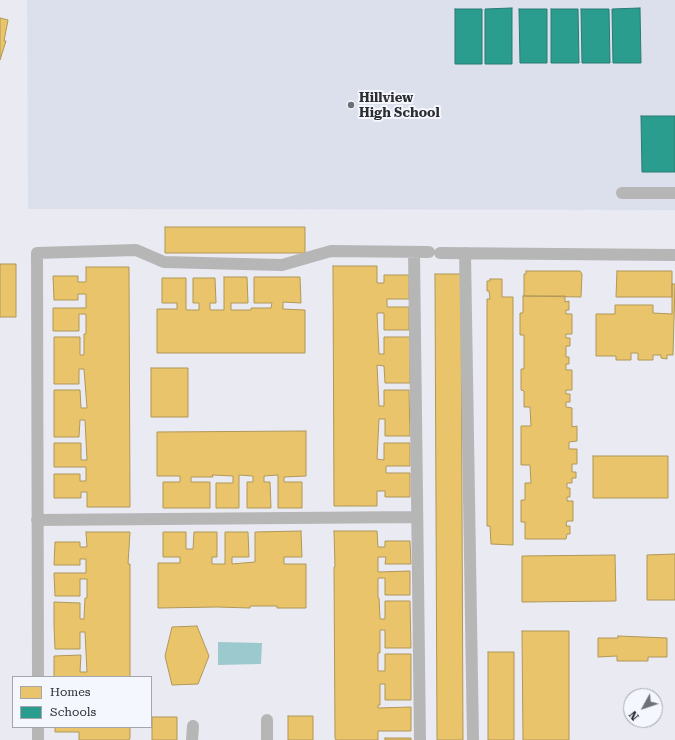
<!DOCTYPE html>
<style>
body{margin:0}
#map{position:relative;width:675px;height:740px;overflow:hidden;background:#eaebf2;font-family:"Roboto Serif",serif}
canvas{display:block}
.legend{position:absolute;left:12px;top:676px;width:140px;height:52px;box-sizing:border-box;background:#f5f7fe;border:1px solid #a4a6ac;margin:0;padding:5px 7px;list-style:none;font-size:12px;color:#2b2d31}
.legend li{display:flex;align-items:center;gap:8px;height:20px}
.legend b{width:20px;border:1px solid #a4a6ac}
.north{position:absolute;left:623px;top:688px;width:40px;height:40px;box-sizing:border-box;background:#f5f7fe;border:1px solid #a4a6ac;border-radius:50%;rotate:230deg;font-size:11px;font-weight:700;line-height:16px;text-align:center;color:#2b2d31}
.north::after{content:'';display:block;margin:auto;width:14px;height:18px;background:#6e7075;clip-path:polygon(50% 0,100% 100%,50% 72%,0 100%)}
</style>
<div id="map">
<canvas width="675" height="740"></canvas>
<ul class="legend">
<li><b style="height:11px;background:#e9c46a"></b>Homes</li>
<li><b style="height:11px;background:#2a9d8f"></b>Schools</li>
</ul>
<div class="north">N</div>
</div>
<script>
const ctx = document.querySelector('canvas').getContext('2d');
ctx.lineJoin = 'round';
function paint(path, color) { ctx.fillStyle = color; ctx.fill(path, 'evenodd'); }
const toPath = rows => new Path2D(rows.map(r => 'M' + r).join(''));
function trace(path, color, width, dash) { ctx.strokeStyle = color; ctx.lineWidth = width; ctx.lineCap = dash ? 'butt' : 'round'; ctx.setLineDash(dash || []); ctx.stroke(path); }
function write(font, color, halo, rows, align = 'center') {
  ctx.font = font + ' "Roboto Serif",serif'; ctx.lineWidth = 4; ctx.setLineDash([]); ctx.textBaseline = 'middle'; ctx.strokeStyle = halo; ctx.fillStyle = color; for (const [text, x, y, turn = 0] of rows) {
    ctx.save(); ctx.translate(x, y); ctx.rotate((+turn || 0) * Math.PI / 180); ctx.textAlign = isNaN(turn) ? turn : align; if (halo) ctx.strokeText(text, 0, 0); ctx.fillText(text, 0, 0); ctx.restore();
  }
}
paint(toPath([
 [27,0,675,0,675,210,28,209]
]), '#dce0ed');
paint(toPath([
 [218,642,262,643,261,664,218,665]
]), '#9cc9ce');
const homes = toPath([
 [0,18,8,20,4,41,6,41,0,60,0,18],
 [165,227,305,227,305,253,165,253,165,227],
 [0,264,16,264,16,317,0,317,0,264],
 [333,266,377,266,377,283,384,283,384,275,409,275,409,299,387,299,387,307,409,307,409,330,384,330,384,313,377,313,379,354,384,354,384,337,410,337,410,383,385,383,384,366,377,365,379,406,384,406,384,390,409,390,410,436,385,436,385,419,379,419,377,459,384,460,384,443,410,443,410,466,386,466,386,473,410,473,410,497,385,497,385,491,377,491,377,506,334,506,333,266],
 [86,267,129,267,130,507,87,507,87,492,81,492,81,498,54,498,54,474,80,474,80,481,86,481,86,467,54,467,54,443,81,443,81,460,87,460,85,420,80,420,79,437,54,437,54,390,80,390,81,408,87,408,84,369,79,369,79,384,54,384,54,337,80,337,80,355,84,355,84,334,86,334,86,314,79,314,79,331,53,331,53,308,86,308,86,294,78,294,78,300,54,300,53,276,78,276,78,282,86,282,86,267],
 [526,271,580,271,582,274,581,297,524,296,524,274,526,274,526,271],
 [617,271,672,271,672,297,616,297,617,271],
 [435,274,461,274,463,740,437,740,435,274],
 [224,277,247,277,248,303,231,303,231,310,251,310,251,308,271,308,272,303,254,303,254,277,300,277,301,303,283,302,283,309,305,310,305,353,157,353,157,309,177,309,177,303,162,303,162,278,186,278,186,310,199,310,199,303,193,303,193,278,215,278,216,303,210,303,210,310,224,310,224,277],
 [490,279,502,279,502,297,513,297,513,545,491,544,490,526,487,526,487,299,490,299,489,291,487,291,487,281,490,281,490,279],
 [672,284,675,284,673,355,667,355,667,359,661,358,661,355,653,355,653,360,638,360,638,353,631,353,631,360,616,360,616,356,596,356,596,314,615,314,615,305,653,305,653,313,672,314,672,284],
 [523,296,565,296,565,302,569,301,569,310,566,310,566,314,572,314,572,334,566,334,566,338,570,338,570,346,566,346,566,357,569,357,569,364,566,364,566,370,572,370,572,390,566,390,566,394,570,394,570,402,566,402,566,407,572,408,572,427,577,426,577,441,569,442,569,449,577,449,577,464,572,464,572,472,576,472,576,478,572,478,572,483,567,483,567,488,570,488,570,497,567,497,567,501,573,501,573,521,567,521,566,526,570,526,570,534,567,534,566,539,525,539,525,522,521,522,521,500,525,500,525,483,531,483,530,465,521,465,521,426,531,426,530,407,524,407,524,391,521,390,521,369,524,369,524,335,520,335,520,313,523,313,523,296],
 [151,368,188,368,188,417,151,417,151,368],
 [306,431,306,476,284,477,284,482,302,482,302,508,278,508,278,475,264,476,264,482,270,482,271,508,247,508,247,482,253,482,253,476,239,475,239,508,216,508,216,483,233,483,233,476,212,475,213,477,191,477,191,482,210,482,210,508,163,508,163,482,180,482,180,476,157,476,157,432,306,431],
 [593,456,668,456,668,498,593,498,593,456],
 [301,531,302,557,284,557,284,564,306,564,306,608,277,608,277,606,250,606,250,608,217,607,158,608,158,563,180,563,180,557,163,557,163,532,186,532,186,549,193,549,194,532,217,532,217,557,212,557,212,564,225,564,225,532,248,532,249,557,232,557,232,564,255,562,255,532,301,531],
 [334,531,377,531,378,547,385,547,385,541,410,541,411,564,385,564,386,557,378,557,378,572,410,571,410,595,385,595,385,578,378,578,378,598,379,598,380,619,385,619,385,601,410,601,411,648,385,648,385,630,380,630,380,653,378,653,378,671,385,671,385,654,411,654,411,700,385,700,385,684,380,684,380,705,378,705,378,708,411,707,411,731,378,731,378,740,336,740,335,738,334,567,335,567,334,531],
 [86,532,130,532,128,564,130,564,130,677,54,677,54,656,81,655,80,672,87,672,85,632,80,632,80,649,55,649,54,626,54,602,80,603,80,619,84,619,85,598,87,598,87,579,80,579,80,596,55,596,54,573,86,573,86,559,80,559,80,565,54,565,55,542,80,542,80,547,87,547,86,532],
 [675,554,675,600,647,600,647,555,675,554],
 [615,555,616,601,522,602,522,556,615,555],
 [197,626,209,656,198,684,172,685,165,656,172,627,197,626],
 [522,631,569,631,569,740,523,740,522,631],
 [618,636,667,638,667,657,648,657,648,661,617,661,617,656,598,657,598,638,618,638,618,636],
 [488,652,514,652,514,740,488,740,488,652],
 [288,716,313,716,313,740,288,740,288,716],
 [152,717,177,717,177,740,152,740,152,717],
 [55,727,130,727,130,738,129,740,79,740,79,732,55,732,55,727],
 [385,738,411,738,411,740,385,740,385,738]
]);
paint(homes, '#e9c46a');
trace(homes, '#b09759', 1);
const schools = toPath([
 [512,8,512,64,485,64,485,9,512,8],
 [640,8,641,63,613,63,612,9,640,8],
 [455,9,482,9,482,64,455,64,455,9],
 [519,9,547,9,547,63,520,63,519,9],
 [551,9,578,9,579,63,551,63,551,9],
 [581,9,609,9,610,63,582,63,581,9],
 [641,116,675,116,675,172,642,172,641,116]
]);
paint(schools, '#2a9d8f');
trace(schools, '#2a7b73', 1);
trace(toPath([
 [622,193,675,193],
 [414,252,420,740],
 [440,253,675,255],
 [465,253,473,740],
 [37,520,417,517],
 [38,677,37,253,136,250,164,262,282,265,331,251,429,252],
 [267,720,267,740],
 [38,727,38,740],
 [192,740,193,726]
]), '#b7b6b7', 12);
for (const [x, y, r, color] of [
 [351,105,4,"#6e7075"]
]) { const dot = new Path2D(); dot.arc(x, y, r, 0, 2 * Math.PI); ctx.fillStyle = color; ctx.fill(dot); trace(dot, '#f5f7fe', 1.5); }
write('bold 13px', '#2b2d31', '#f5f7fe', [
 ["Hillview",359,98],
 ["High School",359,113]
], 'left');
</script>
